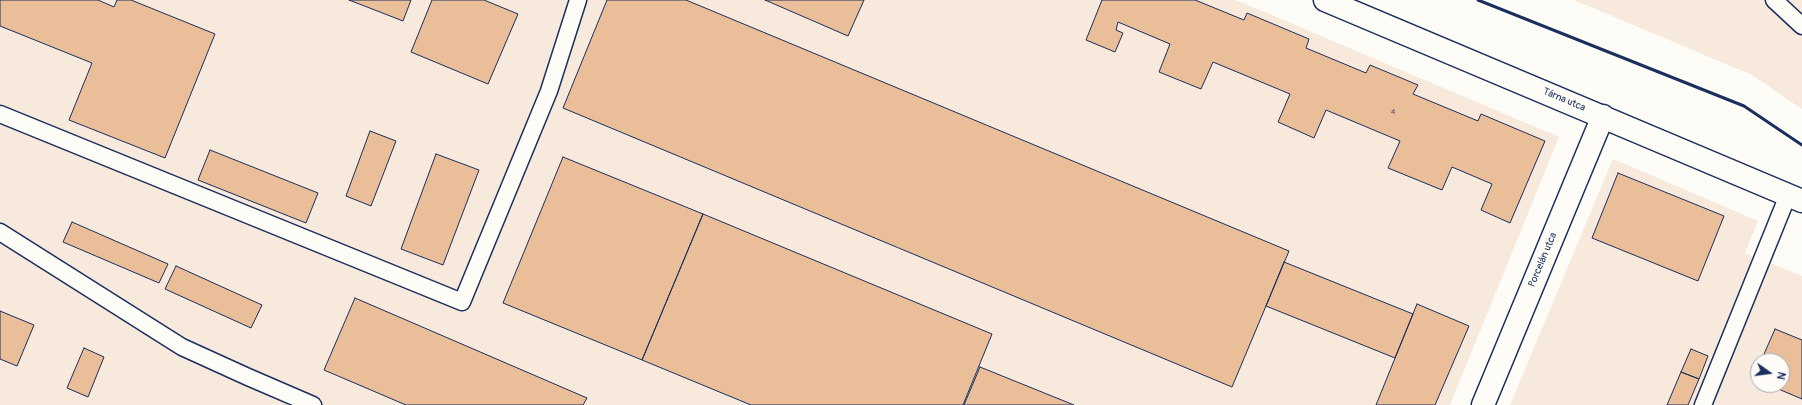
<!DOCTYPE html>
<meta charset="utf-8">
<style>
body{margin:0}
#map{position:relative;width:1802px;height:405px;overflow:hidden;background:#fdfcf7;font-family:Pangolin,sans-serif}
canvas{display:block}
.north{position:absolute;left:1750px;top:353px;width:40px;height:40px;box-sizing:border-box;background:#fdfcf7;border:1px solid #a3aaba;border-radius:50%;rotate:104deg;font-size:11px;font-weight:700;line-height:16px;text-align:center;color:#1b2f5e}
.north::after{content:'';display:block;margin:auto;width:14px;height:18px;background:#1b2f5e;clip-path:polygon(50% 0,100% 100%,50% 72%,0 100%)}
</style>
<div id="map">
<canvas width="1802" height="405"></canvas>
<div class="north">N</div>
</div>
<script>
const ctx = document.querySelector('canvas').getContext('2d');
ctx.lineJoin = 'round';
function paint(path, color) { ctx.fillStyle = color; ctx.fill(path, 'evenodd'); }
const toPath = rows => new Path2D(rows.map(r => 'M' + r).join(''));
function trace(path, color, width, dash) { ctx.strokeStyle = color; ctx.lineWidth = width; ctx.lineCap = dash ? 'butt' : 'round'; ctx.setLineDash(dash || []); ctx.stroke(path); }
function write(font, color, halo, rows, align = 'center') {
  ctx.font = font + ' Pangolin,sans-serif'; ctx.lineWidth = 3.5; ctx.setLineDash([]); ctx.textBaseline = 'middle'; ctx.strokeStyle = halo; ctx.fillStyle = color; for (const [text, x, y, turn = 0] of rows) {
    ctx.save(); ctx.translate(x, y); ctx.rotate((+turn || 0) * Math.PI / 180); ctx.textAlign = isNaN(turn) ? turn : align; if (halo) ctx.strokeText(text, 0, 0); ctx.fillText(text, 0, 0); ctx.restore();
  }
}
paint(toPath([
 [0,0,1236,0,1559,137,1450,405,0,405],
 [1574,0,1802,0,1802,109,1752,75],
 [1613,159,1758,221,1745,253,1802,276,1802,405,1510,405],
 [1758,361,1782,361,1782,385,1758,385]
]), '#f7e9db');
const building = toPath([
 [0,0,98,0,114,7,117,0,131,0,215,34,165,158,69,120,92,63,0,26,0,0],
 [349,0,411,0,403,21,349,0],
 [432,0,484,0,518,14,488,84,411,52,432,0],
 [607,0,686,0,1289,251,1232,387,563,108,607,0],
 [765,0,864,0,848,36,765,0],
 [1102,0,1195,0,1244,20,1247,13,1309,39,1306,48,1366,73,1370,65,1418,85,1413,94,1478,121,1481,114,1545,141,1510,223,1481,210,1492,184,1452,167,1442,190,1388,168,1400,141,1326,110,1314,138,1278,122,1290,94,1213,62,1201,89,1159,72,1170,44,1118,22,1116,30,1123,33,1115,52,1086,40,1102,0],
 [370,131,396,141,371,206,346,196,370,131],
 [210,150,318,193,306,223,198,180,210,150],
 [436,154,479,170,443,265,401,249,436,154],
 [563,157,703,214,642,360,503,303,563,157],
 [1618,173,1724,216,1698,281,1592,238,1618,173],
 [703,214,992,334,963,405,751,405,642,360,703,214],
 [72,222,168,264,159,283,63,242,72,222],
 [1284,262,1413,314,1395,358,1266,306,1284,262],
 [176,266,262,305,251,328,165,289,176,266],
 [355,298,587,398,583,405,406,405,324,370,355,298],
 [1417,304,1469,326,1435,405,1376,405,1417,304],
 [0,311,34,325,17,366,0,359,0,311],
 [1775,329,1802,340,1802,399,1769,385,1782,385,1782,361,1761,361,1775,329],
 [84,348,104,357,88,397,67,388,84,348],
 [1691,349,1708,356,1699,379,1681,372,1691,349],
 [980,367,1074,405,964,405,980,367],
 [1758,367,1758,380,1753,378,1758,367],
 [1681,372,1699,379,1688,405,1667,405,1681,372]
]);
paint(building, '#eabe99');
trace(building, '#1b2f5e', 1);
const lane = toPath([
 [1774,0,1802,26],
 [0,114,462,302,549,91,578,0],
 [0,232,182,347,248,377,313,405],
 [1703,405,1788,195]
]);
const street = toPath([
 [1325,0,1802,201],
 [1483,405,1603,116]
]);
trace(lane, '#1b2f5e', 19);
trace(street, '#1b2f5e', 25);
trace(lane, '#fdfcf7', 16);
trace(street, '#fdfcf7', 22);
trace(toPath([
 [1478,0,1744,106,1802,145]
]), '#1b2f5e', 3);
write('8px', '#4f536d', null, [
 ["4",1393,112]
]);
write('10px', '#1b2f5e', '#fdfcf7', [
 ["Tárna utca",1564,100,23],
 ["Porcelán utca",1543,260,-67]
]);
</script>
